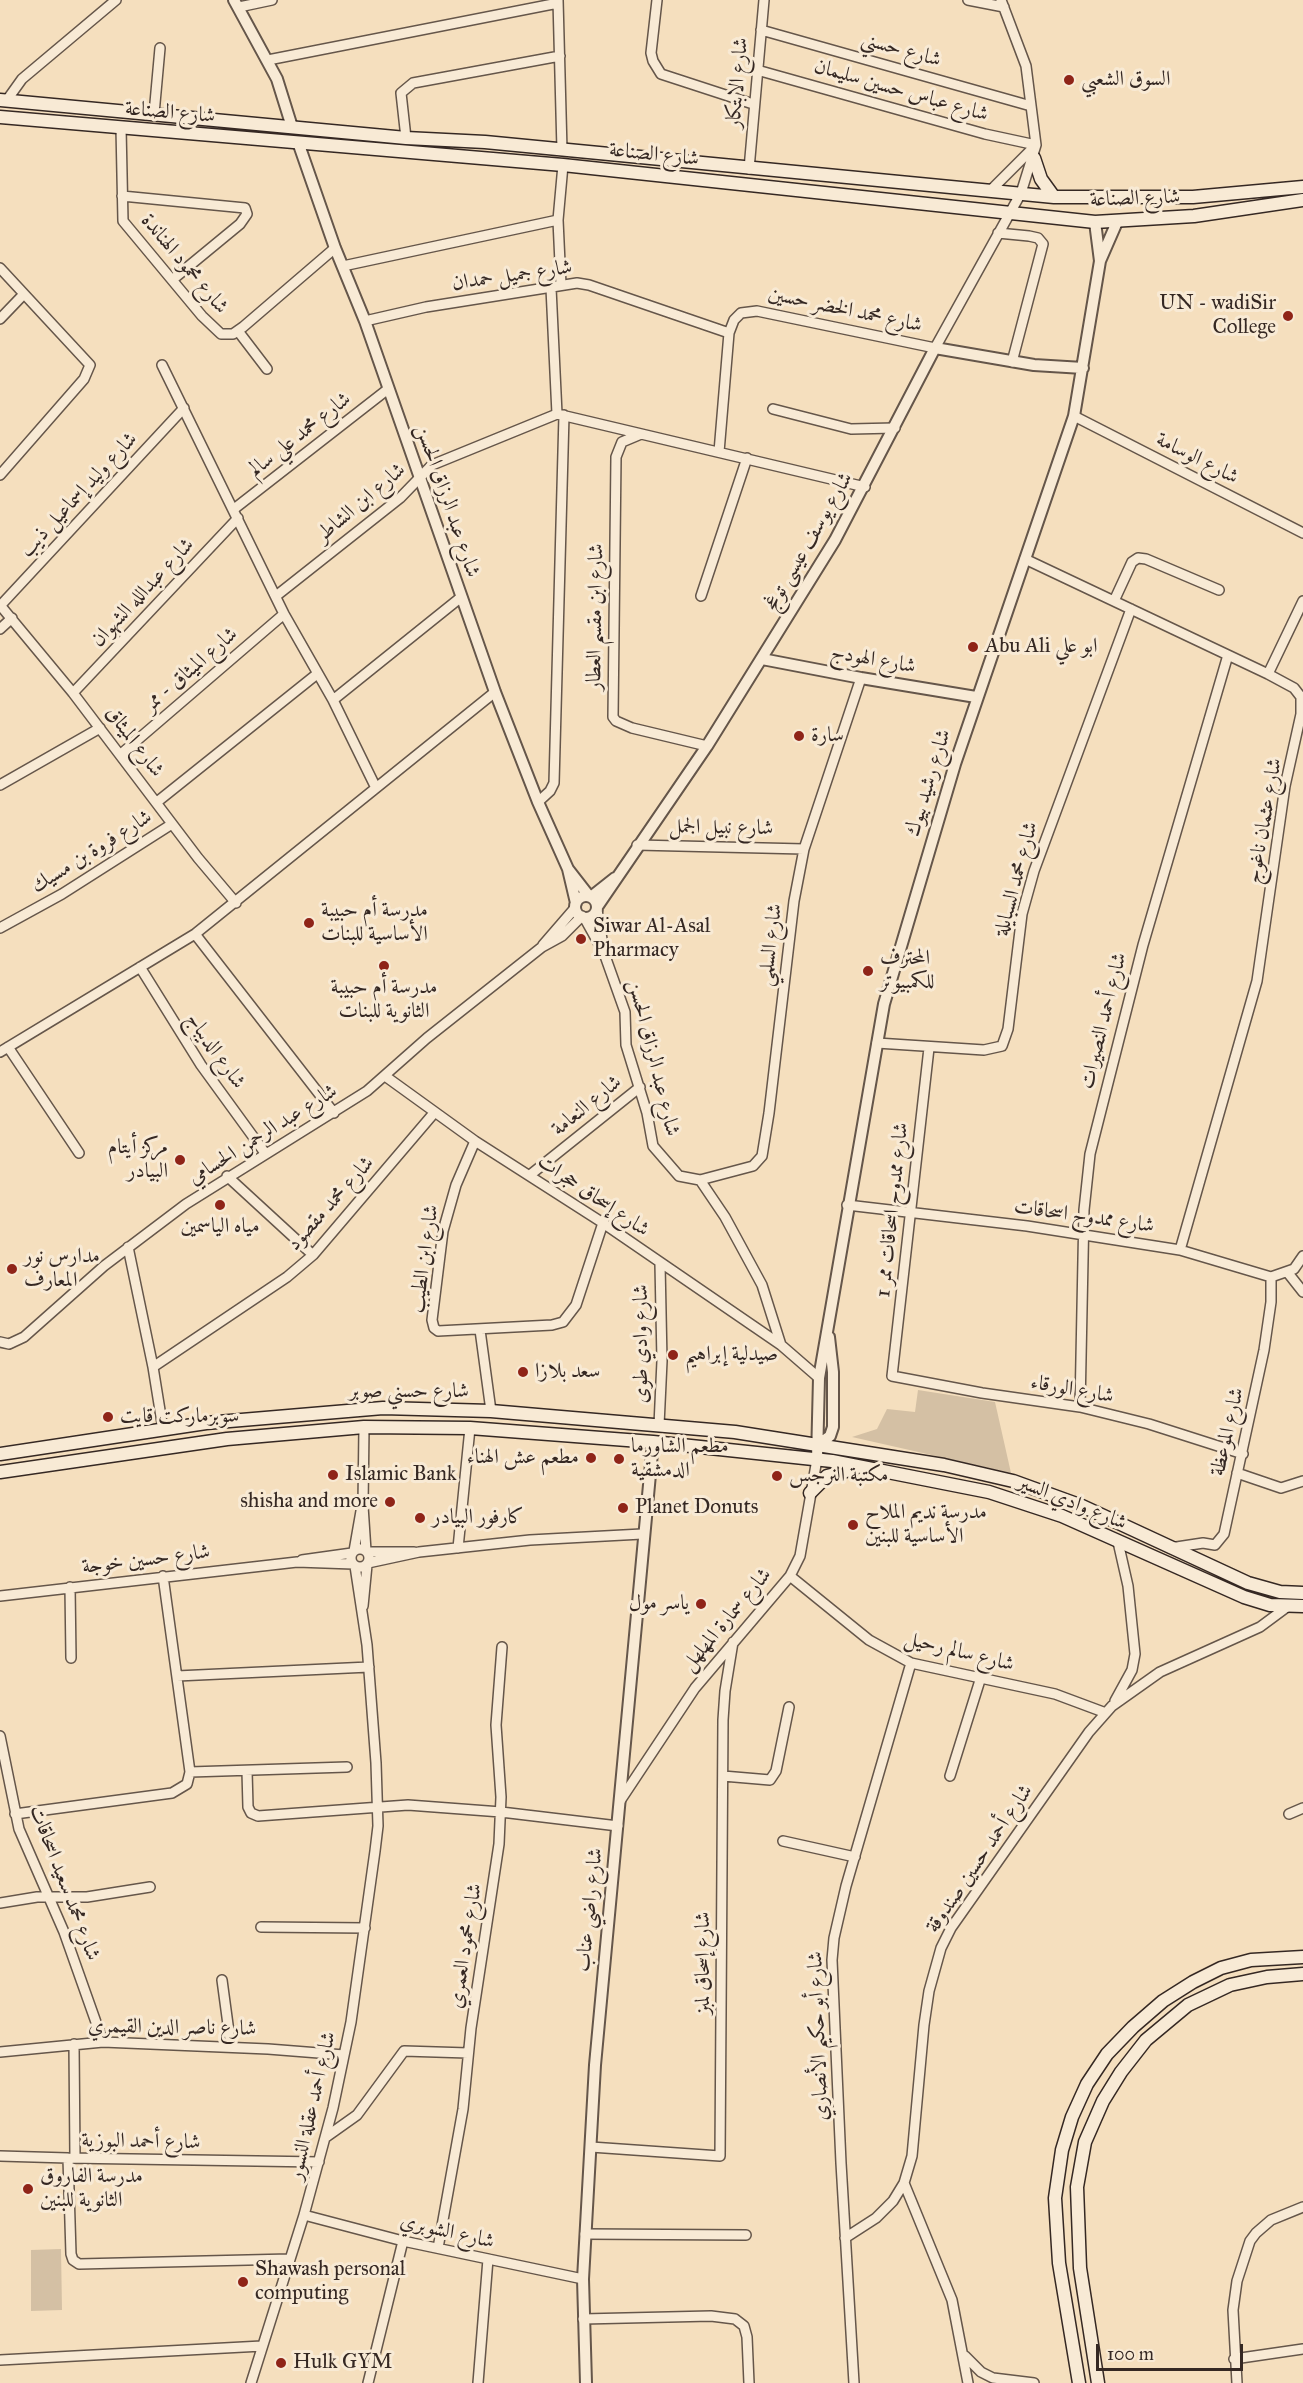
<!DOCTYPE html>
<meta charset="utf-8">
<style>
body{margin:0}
#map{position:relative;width:1303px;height:2383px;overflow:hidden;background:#f5dfbe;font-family:"IM FELL Great Primer",serif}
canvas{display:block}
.scale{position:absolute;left:1096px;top:2344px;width:147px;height:27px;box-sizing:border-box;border:3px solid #352823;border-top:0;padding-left:8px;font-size:18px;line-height:21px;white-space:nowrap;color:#352823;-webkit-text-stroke:4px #f8ead5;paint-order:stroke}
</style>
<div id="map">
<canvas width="1303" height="2383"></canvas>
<div class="scale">100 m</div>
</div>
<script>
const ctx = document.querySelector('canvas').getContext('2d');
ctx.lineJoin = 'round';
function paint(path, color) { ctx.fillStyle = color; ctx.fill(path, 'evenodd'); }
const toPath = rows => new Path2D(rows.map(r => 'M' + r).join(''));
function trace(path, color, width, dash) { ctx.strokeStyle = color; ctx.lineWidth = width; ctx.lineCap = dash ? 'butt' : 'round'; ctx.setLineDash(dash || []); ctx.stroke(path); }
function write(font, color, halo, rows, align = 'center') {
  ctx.font = font + ' "IM FELL Great Primer",Amiri,serif'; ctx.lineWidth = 6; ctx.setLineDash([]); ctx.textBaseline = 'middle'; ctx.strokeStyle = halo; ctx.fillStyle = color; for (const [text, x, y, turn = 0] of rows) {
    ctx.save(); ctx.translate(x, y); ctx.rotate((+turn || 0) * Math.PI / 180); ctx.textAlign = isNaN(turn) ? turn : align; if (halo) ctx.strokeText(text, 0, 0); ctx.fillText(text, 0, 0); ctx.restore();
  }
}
paint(toPath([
 [918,1390,995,1402,1011,1473,852,1437,877,1429,887,1409,915,1412],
 [61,2249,62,2310,31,2311,31,2250]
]), '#d4c0a4');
const minor = toPath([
 [558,0,562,150],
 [657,0,651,53,653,61,661,74,753,104],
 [968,0,1004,7],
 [239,7,272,0],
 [761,30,1031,106],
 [268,60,558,3],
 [757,70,985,134,1036,145],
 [7,100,22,79,116,0],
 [154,114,160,48],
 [121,128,123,221,202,316,221,334,233,334,243,327,335,248],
 [406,138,401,93,413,83,560,56],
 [749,169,764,0],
 [990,191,1036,145],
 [122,196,245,208,247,214,240,224,172,280],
 [998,233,1029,236,1038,238,1043,244,1012,362],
 [343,266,558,220],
 [0,268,90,365,84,379,0,475],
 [561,285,558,220,563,165],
 [551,288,557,414],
 [0,319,23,295],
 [365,321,426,307,577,283,589,285,729,333],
 [238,331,267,369],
 [162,365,284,614,333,700,376,788],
 [773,409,851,429,895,428],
 [1074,416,1303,533],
 [641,434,622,442,616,457,613,717,616,721,632,728,707,746],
 [719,452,729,333,734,320,741,313,757,311,935,348,1021,193,1036,145,1026,66,1001,0],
 [234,509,388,389],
 [1025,559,1268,674,1294,688,1301,697,1301,714,1285,786,1257,981,1180,1250],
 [276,596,400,498,432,465,557,414,865,487],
 [701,596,747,458],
 [1114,601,1132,562,1138,558,1146,559,1219,590],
 [0,605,73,693,198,858,236,903],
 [0,606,184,408],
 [0,629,12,618],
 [1268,674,1303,601],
 [73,693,238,518],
 [333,700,460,598],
 [121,754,284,614],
 [0,785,100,728],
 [157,802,317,674],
 [538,802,550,791,554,783,564,415],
 [637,845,804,849],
 [597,910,603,945],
 [584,917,604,953,625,1012,626,1045,647,1113,653,1146,679,1176,700,1180,725,1217,762,1285,781,1345],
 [0,928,62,894,172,824],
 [195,934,334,1113],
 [543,945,575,908],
 [140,967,201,1065,265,1153],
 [877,1043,984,1050,1002,1046,1008,1029,1022,914,1034,871,1131,609],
 [8,1047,79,1153],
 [929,1048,892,1376,982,1393,1080,1407,1149,1424,1243,1454],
 [0,1052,195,934,495,692],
 [385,1076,475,1141,603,1223,781,1345,819,1378],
 [475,1141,456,1185,443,1231,432,1320,434,1328,438,1331,552,1325,563,1322,576,1305,603,1223],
 [530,1175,640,1087],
 [227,1176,313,1255],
 [700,1180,753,1166,762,1156,769,1113,794,901,804,849,861,678],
 [847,1205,1027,1226,1180,1250,1271,1277,1294,1269,1303,1256],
 [128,1247,153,1367,163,1429],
 [1288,1273,1303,1292],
 [480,1330,491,1411],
 [0,1342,9,1344,24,1337,104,1266,186,1204,367,1091,427,1038,542,947,562,936,582,916],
 [153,1367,287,1277,313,1255,434,1113],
 [1080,1407,1084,1210,1090,1154,1143,945,1228,655],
 [659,1425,662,1361,660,1264],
 [364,1427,363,1506,366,1551],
 [1237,1473,1281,1488,1303,1481],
 [458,1548,470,1428],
 [1170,1548,1203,1543,1215,1545,1224,1534,1264,1350,1271,1302,1271,1277],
 '351 1558a9 9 0 1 1 18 0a9 9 0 1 1-18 0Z',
 [354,1551,361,1511],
 [368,1552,414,1552],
 [302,1560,352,1553],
 [368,1563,419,1552,530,1540,642,1534],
 [790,1576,869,1640,911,1663,1055,1694,1106,1713],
 [70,1587,71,1658],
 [0,1596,297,1562,353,1564],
 [363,1606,367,1565],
 [177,1676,369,1667],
 [1115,1701,1132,1670,1135,1654,1128,1586,1118,1542],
 [0,1736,19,1829,64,1932,103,2042],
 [247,1771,248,1807,251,1813,258,1816,408,1805,501,1812,618,1826],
 [190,1772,347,1767],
 [723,1776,770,1780,776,1771,789,1707],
 [950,1776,981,1677],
 [620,1801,695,1688,790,1576,800,1556,817,1459],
 [15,1814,172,1793,187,1784,190,1772,163,1576],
 [1289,1814,1303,1808],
 [783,1841,855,1857],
 [0,1903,37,1897,87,1897,150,1887],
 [261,1927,365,1928],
 [222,1980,231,2047],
 [74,2044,75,2158],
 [0,2052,103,2042,268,2049,344,2055],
 [326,2137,357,2115,404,2051,468,2053],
 [591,2147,720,2156,723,1720,725,1691,733,1642],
 [0,2156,68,2158],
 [904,2183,952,2300,968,2383],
 [304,2215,403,2241,583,2279],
 [585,2234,746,2235],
 [845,2238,876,2218,893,2201,904,2183,912,2156,924,2025,929,1991,941,1948,951,1928,1089,1732,1112,1706,1160,1672,1260,1627,1287,1607],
 [438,2248,463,2109,471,2028,499,1844,501,1797,496,1725,502,1647],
 [290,2259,79,2264,73,2260,71,2254,68,2158,319,2162],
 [583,2319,711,2316,735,2319,744,2326,747,2337,749,2383],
 [965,2356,981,2372,993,2378,1034,2383],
 [1234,2359,1303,2349],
 [0,2360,262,2346],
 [251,2383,304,2215,333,2108,351,2022,375,1851,378,1826,376,1763,367,1645,355,1566],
 [368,2383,403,2241],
 [478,2383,488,2259],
 [854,2383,841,2163,832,1960,834,1938,846,1886,911,1663],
 [1237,2383,1233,2310,1237,2281,1250,2241,1256,2233,1271,2220,1303,2207]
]);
const tertiary = toPath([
 [234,0,277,79,292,127],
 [298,142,335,248,365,321,495,692,538,802,568,869,589,896],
 [1095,222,1100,261],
 [762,659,861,678,976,697],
 [568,869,576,903],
 '575 907a11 11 0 1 1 22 0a11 11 0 1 1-22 0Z',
 [591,897,615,878],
 [597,907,707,746,835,540,935,348,1034,365,1083,368],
 [819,1444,830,1436,833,1427,833,1372,829,1337],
 [817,1459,819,1378,884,1004,955,764,1074,416,1100,261,1117,222],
 [586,2383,583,2279,595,2065,653,1442]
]);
const secondary = toPath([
 [0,100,406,138,485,142,1054,197,1193,197,1303,187],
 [0,117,563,165,1095,222,1194,216,1303,200],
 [1034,158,1041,179,1054,197],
 [0,1454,206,1423,383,1408,491,1411,735,1432,944,1465,1013,1481,1082,1506,1248,1583,1280,1592,1303,1593],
 [0,1472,227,1439,364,1427,470,1428,653,1442,832,1461,989,1492,1062,1516,1244,1597,1270,1605,1303,1606],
 [810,1493,827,1476,854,1469],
 [1079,2383,1059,2263,1055,2198,1062,2150,1072,2117,1087,2084,1107,2054,1133,2027,1163,2001,1193,1982,1221,1968,1251,1960,1303,1957],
 [1098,2383,1080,2268,1077,2187,1085,2142,1103,2101,1121,2072,1146,2040,1188,2005,1230,1985,1267,1977,1303,1974]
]);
trace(minor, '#65564a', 12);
trace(tertiary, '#65564a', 14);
trace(secondary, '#352823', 15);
trace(minor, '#f8ead5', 9);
trace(tertiary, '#f8ead5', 10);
trace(secondary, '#f8ead5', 12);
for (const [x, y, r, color] of [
 [1069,80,6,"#8f2418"],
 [1288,316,6,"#8f2418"],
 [973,647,6,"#8f2418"],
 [799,736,6,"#8f2418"],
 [309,923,6,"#8f2418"],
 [581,939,6,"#8f2418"],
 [384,966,6,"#8f2418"],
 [868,971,6,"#8f2418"],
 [180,1160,6,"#8f2418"],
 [220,1205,6,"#8f2418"],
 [12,1269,6,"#8f2418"],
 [673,1355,6,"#8f2418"],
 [523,1372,6,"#8f2418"],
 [108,1417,6,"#8f2418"],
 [591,1458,6,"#8f2418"],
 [619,1459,6,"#8f2418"],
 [333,1475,6,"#8f2418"],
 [777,1476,6,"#8f2418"],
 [390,1502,6,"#8f2418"],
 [623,1508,6,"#8f2418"],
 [420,1518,6,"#8f2418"],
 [853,1525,6,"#8f2418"],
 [701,1604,6,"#8f2418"],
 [28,2189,6,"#8f2418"],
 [243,2282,6,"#8f2418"],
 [281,2363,6,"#8f2418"]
]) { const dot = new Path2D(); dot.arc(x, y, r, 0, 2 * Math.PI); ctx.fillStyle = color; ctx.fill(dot); trace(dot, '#f8ead5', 2); }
write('21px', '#352823', '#f8ead5', [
 ["شارع حسني",901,50,16],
 ["شارع الابتكار",738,83,-85],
 ["شارع عباس حسين سليمان",901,91,16],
 ["شارع الصناعة",170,113,5],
 ["شارع الصناعة",654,155,6],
 ["شارع الصناعة",1135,199,-2],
 ["شارع محمود الهناندة",184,264,50],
 ["شارع جميل حمدان",512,276,-8],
 ["شارع محمد الخضر حسين",845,310,12],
 ["شارع محمد علي سالم",300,435,-38],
 ["شارع الوسامة",1197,459,27],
 ["شارع وليد إسماعيل ذيب",79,495,-47],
 ["شارع عبد الرزاق الحسن",447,501,71],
 ["شارع ابن الشاطر",361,503,-40],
 ["شارع يوسف عيسى توغج",809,542,-60],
 ["شارع عبدالله الشهوان",143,593,-47],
 ["شارع ابن مقسم العطار",596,617,-89],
 ["شارع الهودج",873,660,10],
 ["شارع الميثاق - ممر",191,670,-41],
 ["شارع الميثاق",134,742,53],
 ["شارع رشيد بيوك",929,783,-73],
 ["شارع عثمان ناغوج",1265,821,-80],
 ["شارع نبيل الجمل",721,828,1],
 ["شارع فروة بن مسيك",92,852,-32],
 ["شارع محمد السبايلة",1017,879,-75],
 ["شارع السلمي",771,945,-83],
 ["شارع أحمد النصيرات",1104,1021,-76],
 ["شارع الديباج",215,1051,55],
 ["شارع عبد الرزاق الحسن",653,1058,76],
 ["شارع النعامة",587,1106,-39],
 ["شارع عبد الرحمن الحسامي",263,1135,-32],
 ["شارع إسحاق حجرات",593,1196,34],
 ["شارع محمد مقصود",331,1204,-48],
 ["شارع ممدوح اسحاقات ممر 1",893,1210,-84],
 ["شارع ممدوح اسحاقات",1084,1217,8],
 ["شارع ابن الطيب",425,1259,-82],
 ["شارع وادي طوى",642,1344,-90],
 ["شارع الورقاء",1072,1390,10],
 ["شارع حسني صوبر",409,1392],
 ["شارع الموعظة",1228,1432,-77],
 ["شارع وادي السير",1072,1503,22],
 ["شارع حسين خوجة",146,1560,-7],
 ["شارع سمارة المهلهل",727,1620,-50],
 ["شارع سالم رحيل",959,1652,14],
 ["شارع أحمد حسين صندوقة",980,1859,-56],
 ["شارع محمد سعيد اسحاقات",64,1883,69],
 ["شارع راضي عناب",590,1910,-84],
 ["شارع محمود العمري",466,1946,-81],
 ["شارع إسحاق لمبز",704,1963,-90],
 ["شارع ناصر الدين القيمري",172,2028,1],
 ["شارع أبو حكيم الأنصاري",819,2036,-92],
 ["شارع أحمد عقلة النسور",313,2106,-77],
 ["شارع أحمد البوزية",141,2142,1],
 ["شارع الشوبري",447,2232,13]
]);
write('21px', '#352823', '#f8ead5', [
 ["السوق الشعبي",1081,80],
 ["UN - wadiSir",1276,304,"right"],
 ["College",1276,328,"right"],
 ["Abu Ali ابو علي",985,647],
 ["سارة",811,736],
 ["مدرسة أم حبيبة",321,911],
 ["الأساسية للبنات",321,935],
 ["Siwar Al-Asal",593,927],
 ["Pharmacy",593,951],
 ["المحترف",880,959],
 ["للكمبيوتر",880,983],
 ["مدرسة أم حبيبة",384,988,"center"],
 ["الثانوية للبنات",384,1012,"center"],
 ["مركز أيتام",168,1148,"right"],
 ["البيادر",168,1172,"right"],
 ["مياه الياسمين",220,1227,"center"],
 ["مدارس نور",24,1257],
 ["المعارف",24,1281],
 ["صيدلية إبراهيم",685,1355],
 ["سعد بلازا",535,1372],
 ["سوبرماركت قايت",120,1417],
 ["مطعم الشاورما",631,1447],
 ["الدمشقية",631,1471],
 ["مطعم عش الهناء",579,1458,"right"],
 ["Islamic Bank",345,1475],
 ["مكتبة النرجس",789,1476],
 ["shisha and more",378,1502,"right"],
 ["Planet Donuts",635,1508],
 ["مدرسة نديم الملاح",865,1513],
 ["الأساسية للبنين",865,1537],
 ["كارفور البيادر",432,1518],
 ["ياسر مول",689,1604,"right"],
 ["مدرسة الفاروق",40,2177],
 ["الثانوية للبنين",40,2201],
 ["Shawash personal",255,2270],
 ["computing",255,2294],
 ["Hulk GYM",293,2363]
], 'left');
</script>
